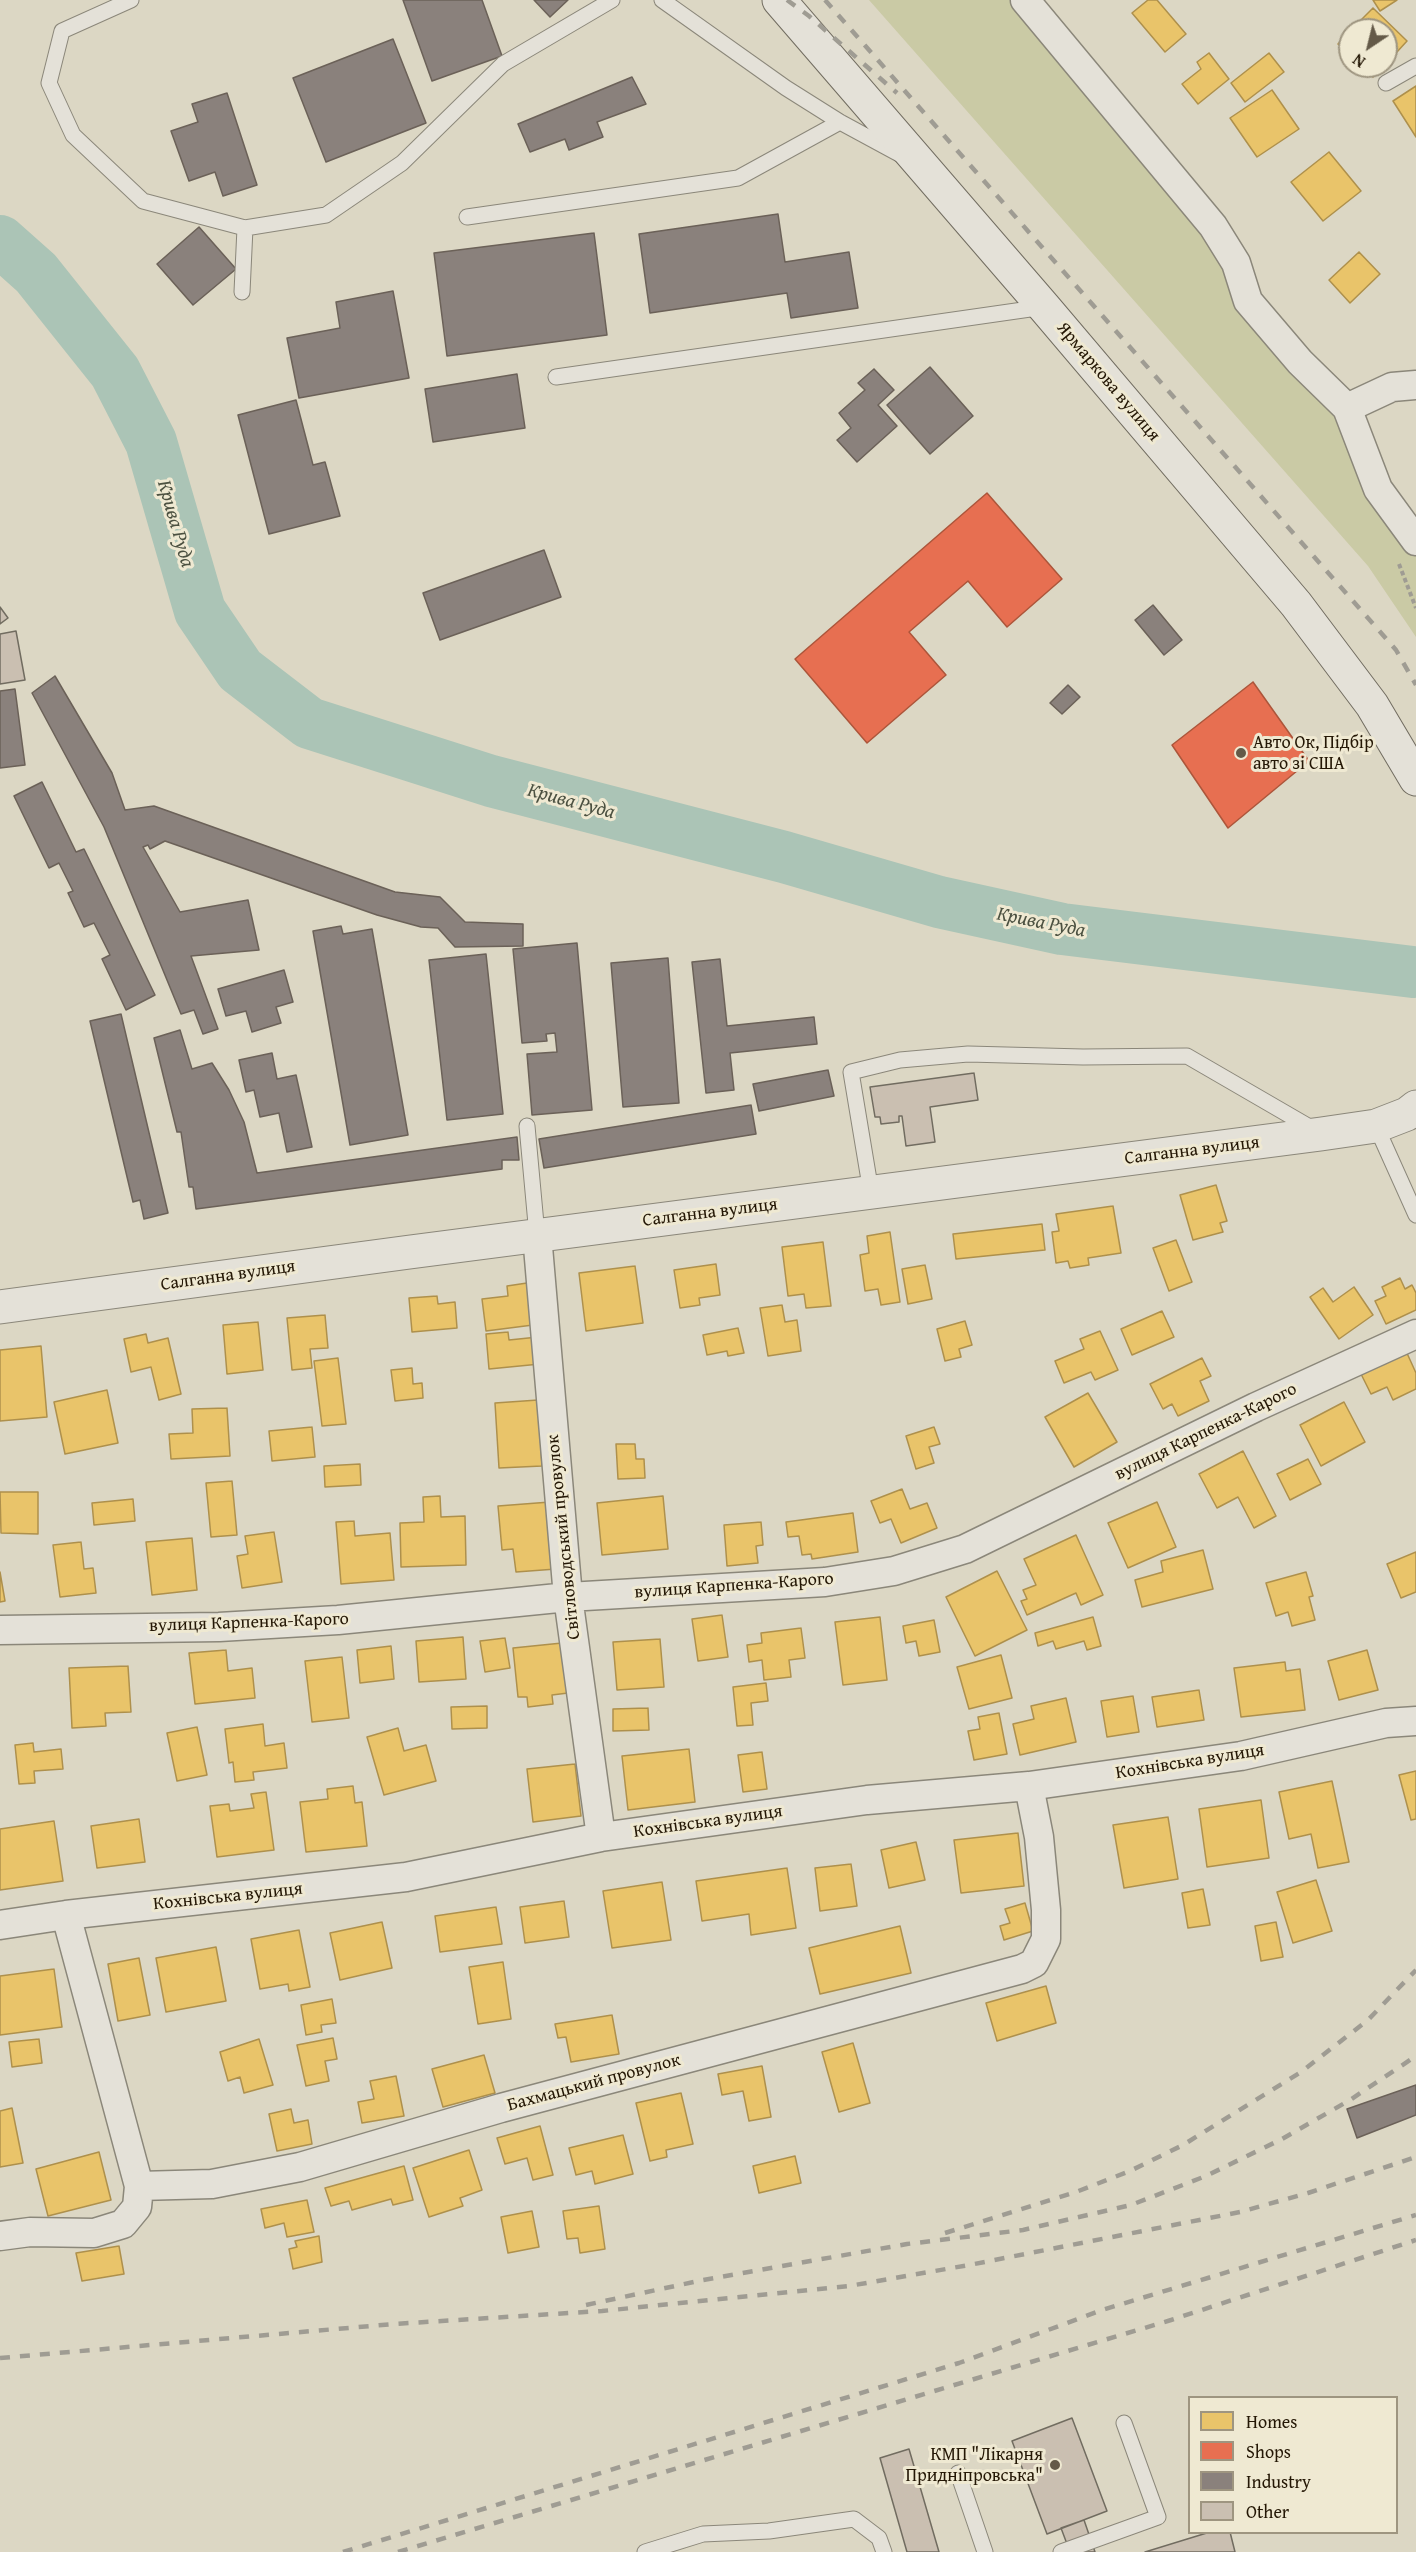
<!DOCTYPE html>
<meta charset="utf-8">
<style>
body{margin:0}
#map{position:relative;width:1416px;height:2552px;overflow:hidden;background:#dcd7c4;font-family:"Gentium Book Plus",serif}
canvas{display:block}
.legend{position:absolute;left:1188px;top:2396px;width:210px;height:138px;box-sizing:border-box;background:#efe9d2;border:2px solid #9e9580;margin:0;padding:8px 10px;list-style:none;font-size:18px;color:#241705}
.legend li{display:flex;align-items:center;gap:12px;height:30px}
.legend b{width:30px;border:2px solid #9e9580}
.north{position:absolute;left:1338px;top:18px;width:60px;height:60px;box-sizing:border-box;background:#efe9d2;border:2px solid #9e9580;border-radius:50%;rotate:215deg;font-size:16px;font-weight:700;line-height:24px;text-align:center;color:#241705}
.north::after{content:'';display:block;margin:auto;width:21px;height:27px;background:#645a48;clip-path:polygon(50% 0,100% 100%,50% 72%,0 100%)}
</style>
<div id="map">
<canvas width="1416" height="2552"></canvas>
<ul class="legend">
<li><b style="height:16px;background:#e9c46a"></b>Homes</li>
<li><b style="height:16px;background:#e76f51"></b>Shops</li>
<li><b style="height:16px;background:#8a817c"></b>Industry</li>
<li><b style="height:16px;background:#cabfb1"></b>Other</li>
</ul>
<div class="north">N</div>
</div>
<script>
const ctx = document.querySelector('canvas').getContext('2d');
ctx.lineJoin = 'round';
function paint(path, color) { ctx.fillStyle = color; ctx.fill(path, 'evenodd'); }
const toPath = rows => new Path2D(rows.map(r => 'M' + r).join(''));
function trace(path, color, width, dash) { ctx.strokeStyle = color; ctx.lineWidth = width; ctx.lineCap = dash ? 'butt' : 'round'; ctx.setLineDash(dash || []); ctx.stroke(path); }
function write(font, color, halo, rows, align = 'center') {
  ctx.font = font + ' "Gentium Book Plus",serif'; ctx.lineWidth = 6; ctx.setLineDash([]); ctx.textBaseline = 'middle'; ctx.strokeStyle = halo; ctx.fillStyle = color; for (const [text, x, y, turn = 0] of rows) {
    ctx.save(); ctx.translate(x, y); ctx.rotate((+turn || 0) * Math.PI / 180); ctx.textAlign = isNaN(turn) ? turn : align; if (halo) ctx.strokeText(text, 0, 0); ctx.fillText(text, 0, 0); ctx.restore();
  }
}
paint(toPath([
 [869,0,1016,0,1209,229,1340,411,1416,545,1416,637,1368,566]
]), '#cacaa5');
const homes = toPath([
 [1148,0,1157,0,1186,34,1165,52,1132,13,1148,0],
 [1373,0,1397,0,1380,11,1373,0],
 [1373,8,1407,41,1386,64,1386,30,1351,30,1373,8],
 [1350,31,1350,55,1338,44,1350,31],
 [1209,53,1229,79,1198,104,1182,84,1201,69,1197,62,1209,53],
 [1269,53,1284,72,1245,102,1231,83,1269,53],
 [1361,66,1384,66,1373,77,1361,66],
 [1416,86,1416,137,1393,101,1416,86],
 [1272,90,1299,129,1257,157,1230,118,1272,90],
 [1329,152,1361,191,1323,221,1291,182,1329,152],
 [1359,252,1380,274,1350,303,1329,280,1359,252],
 [1216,1185,1227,1221,1220,1223,1223,1232,1193,1240,1180,1195,1216,1185],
 [1113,1206,1121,1253,1088,1258,1089,1265,1070,1268,1068,1261,1056,1263,1052,1232,1059,1231,1056,1214,1113,1206],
 [1042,1224,1045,1250,956,1259,953,1234,1042,1224],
 [890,1232,900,1302,881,1305,878,1289,865,1291,860,1255,869,1253,867,1236,890,1232],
 [1176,1240,1192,1282,1169,1291,1153,1248,1176,1240],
 [823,1242,831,1306,806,1308,804,1294,788,1296,782,1247,823,1242],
 [716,1264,720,1295,699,1298,700,1305,680,1308,674,1270,716,1264],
 [925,1265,932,1299,908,1304,902,1269,925,1265],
 [635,1266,643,1323,586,1331,579,1273,635,1266],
 [1400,1278,1405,1289,1412,1285,1416,1293,1416,1310,1386,1324,1375,1301,1386,1296,1382,1287,1400,1278],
 [527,1283,533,1325,486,1331,482,1299,508,1296,507,1286,527,1283],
 [1354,1287,1373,1315,1339,1339,1310,1297,1323,1288,1333,1302,1354,1287],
 [437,1296,438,1304,455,1302,457,1328,412,1332,409,1298,437,1296],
 [782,1305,785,1322,797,1320,801,1351,768,1356,760,1308,782,1305],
 [1162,1311,1174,1337,1132,1355,1121,1329,1162,1311],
 [325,1315,328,1348,310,1349,312,1368,292,1370,287,1318,325,1315],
 [965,1321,972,1345,959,1349,961,1357,945,1361,937,1329,965,1321],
 [258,1322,263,1370,227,1374,223,1325,258,1322],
 [738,1328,744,1353,728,1356,727,1351,707,1355,703,1335,738,1328],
 [1100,1331,1118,1370,1095,1380,1091,1372,1064,1383,1055,1361,1084,1349,1080,1339,1100,1331],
 [508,1332,509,1340,538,1337,540,1364,489,1369,486,1334,508,1332],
 [146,1334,148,1343,168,1338,181,1394,159,1400,151,1367,131,1372,124,1339,146,1334],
 [41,1346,47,1417,0,1421,0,1350,41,1346],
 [1406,1351,1416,1373,1416,1389,1393,1400,1387,1387,1371,1394,1360,1372,1406,1351],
 [338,1358,346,1424,322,1426,314,1361,338,1358],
 [1202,1358,1211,1376,1200,1381,1209,1401,1178,1416,1172,1404,1163,1409,1150,1384,1202,1358],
 [412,1368,413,1384,422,1383,423,1398,395,1401,391,1370,412,1368],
 [107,1390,118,1443,65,1454,54,1402,107,1390],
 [1088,1393,1117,1442,1074,1467,1045,1417,1088,1393],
 [538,1400,542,1466,499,1468,495,1403,538,1400],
 [1344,1402,1365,1442,1321,1466,1300,1425,1344,1402],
 [227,1408,230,1456,171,1459,169,1434,193,1433,192,1409,227,1408],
 [312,1427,315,1457,272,1461,269,1431,312,1427],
 [934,1427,940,1444,929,1447,934,1463,916,1469,906,1436,934,1427],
 [616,1444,635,1444,636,1459,644,1459,645,1478,618,1479,616,1444],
 [1243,1451,1276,1516,1254,1528,1238,1497,1217,1508,1199,1474,1243,1451],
 [1308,1459,1321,1484,1290,1500,1277,1474,1308,1459],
 [360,1464,361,1485,325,1487,324,1466,360,1464],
 [232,1481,237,1535,211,1537,206,1483,232,1481],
 [902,1489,910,1509,927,1503,937,1528,901,1543,891,1519,880,1523,871,1501,902,1489],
 [0,1492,38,1492,38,1534,1,1533,0,1492],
 [440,1496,441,1517,465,1516,466,1565,401,1567,400,1523,424,1522,423,1497,440,1496],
 [663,1496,668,1549,602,1555,597,1503,663,1496],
 [133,1499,135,1521,94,1525,92,1503,133,1499],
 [550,1502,556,1569,516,1572,513,1549,502,1550,498,1506,550,1502],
 [1157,1502,1176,1547,1128,1568,1108,1523,1157,1502],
 [853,1513,858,1552,812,1559,811,1554,802,1555,799,1536,788,1537,786,1522,853,1513],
 [354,1521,355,1536,390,1533,394,1580,341,1584,336,1522,354,1521],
 [761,1522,763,1545,756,1546,758,1563,727,1566,724,1525,761,1522],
 [274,1532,282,1582,242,1588,237,1556,248,1554,245,1536,274,1532],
 [1076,1535,1103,1595,1081,1605,1076,1593,1027,1615,1021,1601,1027,1599,1023,1590,1036,1585,1024,1559,1076,1535],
 [192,1538,197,1590,152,1595,146,1542,192,1538],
 [81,1542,84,1569,93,1568,96,1593,60,1597,53,1545,81,1542],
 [1203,1550,1213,1589,1142,1607,1135,1580,1163,1572,1161,1561,1203,1550],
 [1416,1552,1416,1592,1401,1598,1387,1564,1416,1552],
 [997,1571,1027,1630,975,1656,946,1597,997,1571],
 [0,1572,5,1601,0,1602,0,1572],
 [1306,1572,1313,1596,1309,1597,1315,1620,1292,1626,1288,1612,1276,1616,1266,1583,1306,1572],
 [722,1615,728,1657,698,1661,692,1619,722,1615],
 [880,1617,887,1680,843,1685,835,1622,880,1617],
 [1093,1617,1101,1646,1087,1650,1084,1641,1056,1649,1053,1641,1038,1646,1035,1633,1093,1617],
 [934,1620,940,1652,919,1656,916,1641,906,1643,903,1626,934,1620],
 [801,1628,805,1658,789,1660,791,1677,764,1680,762,1660,749,1662,747,1645,762,1643,761,1633,801,1628],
 [463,1637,466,1679,419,1682,416,1641,463,1637],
 [505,1638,510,1668,485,1672,480,1641,505,1638],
 [660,1639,664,1687,617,1690,613,1642,660,1639],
 [562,1643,568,1693,552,1695,553,1704,528,1707,527,1697,518,1697,513,1648,562,1643],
 [391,1646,394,1679,360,1683,357,1650,391,1646],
 [226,1650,228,1671,252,1668,255,1698,195,1704,189,1653,226,1650],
 [1367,1650,1378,1690,1339,1700,1328,1661,1367,1650],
 [1001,1655,1012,1698,969,1709,957,1667,1001,1655],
 [342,1657,349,1718,312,1722,305,1661,342,1657],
 [1285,1662,1286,1671,1300,1669,1305,1710,1241,1717,1234,1668,1285,1662],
 [128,1666,131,1712,105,1713,106,1726,72,1728,69,1668,128,1666],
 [766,1683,768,1701,751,1703,753,1725,737,1726,733,1687,766,1683],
 [1199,1690,1204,1720,1157,1727,1152,1697,1199,1690],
 [1133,1696,1139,1732,1107,1737,1101,1701,1133,1696],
 [1066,1698,1076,1742,1020,1755,1013,1724,1034,1719,1031,1706,1066,1698],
 [487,1706,487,1728,452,1729,451,1707,487,1706],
 [648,1708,649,1730,613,1731,613,1709,648,1708],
 [999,1713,1007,1754,974,1760,968,1731,980,1729,978,1717,999,1713],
 [263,1724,265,1746,284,1743,287,1768,253,1772,254,1780,235,1782,233,1762,229,1763,225,1729,263,1724],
 [197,1727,207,1775,177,1781,167,1733,197,1727],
 [398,1728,404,1751,426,1745,436,1781,384,1795,367,1737,398,1728],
 [33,1743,34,1752,61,1749,63,1769,34,1771,35,1783,19,1784,15,1745,33,1743],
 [689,1749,695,1802,628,1810,622,1756,689,1749],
 [762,1752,767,1789,743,1792,738,1755,762,1752],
 [575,1764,581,1816,533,1822,527,1769,575,1764],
 [1416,1771,1416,1819,1411,1820,1399,1775,1416,1771],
 [1332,1781,1349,1862,1318,1868,1311,1834,1289,1839,1279,1792,1332,1781],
 [353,1786,355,1803,362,1802,367,1846,306,1852,300,1802,328,1799,327,1789,353,1786],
 [266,1792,274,1850,217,1857,210,1806,229,1804,230,1811,254,1808,251,1794,266,1792],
 [1261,1800,1269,1858,1207,1867,1199,1809,1261,1800],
 [1168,1817,1178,1879,1124,1888,1113,1825,1168,1817],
 [139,1819,145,1862,97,1868,91,1826,139,1819],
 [54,1821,63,1881,0,1890,0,1829,54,1821],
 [1018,1833,1024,1886,961,1893,954,1840,1018,1833],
 [916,1842,925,1880,889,1888,881,1850,916,1842],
 [851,1864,857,1906,820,1911,815,1868,851,1864],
 [787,1868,796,1928,751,1935,749,1914,702,1921,696,1881,787,1868],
 [1316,1880,1332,1931,1293,1943,1277,1892,1316,1880],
 [662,1882,671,1940,612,1948,603,1891,662,1882],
 [1203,1889,1210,1925,1188,1928,1182,1893,1203,1889],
 [564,1901,569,1937,525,1943,520,1907,564,1901],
 [1025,1903,1033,1931,1004,1940,1000,1926,1010,1923,1005,1909,1025,1903],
 [496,1907,502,1944,440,1952,435,1916,496,1907],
 [382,1922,392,1968,340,1980,330,1933,382,1922],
 [1276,1922,1283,1957,1261,1961,1255,1926,1276,1922],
 [900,1926,911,1973,820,1994,809,1948,900,1926],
 [299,1930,310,1987,289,1991,288,1984,260,1989,251,1939,299,1930],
 [216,1947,226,2001,166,2012,156,1958,216,1947],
 [139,1958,150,2015,118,2021,108,1964,139,1958],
 [503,1962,511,2019,478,2024,469,1967,503,1962],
 [54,1969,62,2027,0,2035,0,1976,54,1969],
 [1046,1986,1056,2023,997,2041,986,2003,1046,1986],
 [332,1999,336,2023,321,2025,322,2032,306,2035,301,2005,332,1999],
 [612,2015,619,2054,571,2062,566,2037,558,2038,555,2024,612,2015],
 [333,2038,337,2059,325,2061,329,2081,306,2086,297,2045,333,2038],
 [39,2039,42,2063,12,2067,9,2042,39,2039],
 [259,2039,273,2085,244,2093,240,2077,228,2081,220,2052,259,2039],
 [853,2043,870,2103,839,2112,822,2052,853,2043],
 [484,2055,495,2093,443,2107,432,2069,484,2055],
 [762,2066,771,2117,749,2121,743,2091,722,2095,718,2074,762,2066],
 [396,2076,404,2116,362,2123,358,2102,374,2099,370,2081,396,2076],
 [681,2093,693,2144,666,2150,667,2157,650,2161,636,2103,681,2093],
 [12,2108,23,2163,0,2167,0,2111,12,2108],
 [291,2109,294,2123,308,2120,312,2144,277,2151,269,2114,291,2109],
 [540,2126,553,2175,533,2180,527,2158,505,2164,497,2138,540,2126],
 [623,2135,633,2174,595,2184,592,2171,576,2175,569,2148,623,2135],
 [469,2150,482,2190,460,2198,463,2206,429,2217,413,2168,469,2150],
 [99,2152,111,2200,48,2216,36,2169,99,2152],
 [795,2156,801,2183,759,2193,753,2166,795,2156],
 [404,2166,413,2200,393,2205,391,2199,352,2210,349,2201,331,2206,325,2188,404,2166],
 [307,2200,314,2232,287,2237,284,2223,265,2228,261,2209,307,2200],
 [599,2206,605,2249,580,2253,578,2238,567,2239,563,2211,599,2206],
 [532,2211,539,2247,508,2253,501,2217,532,2211],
 [319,2236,322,2262,293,2269,289,2249,297,2247,295,2241,319,2236],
 [119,2246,124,2274,82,2281,76,2253,119,2246]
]);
paint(homes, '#e9c46a');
trace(homes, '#ae904c', 1.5);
const shops = toPath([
 [987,493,1062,579,1007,627,968,581,909,632,946,675,867,743,795,659,987,493],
 [1253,682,1309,761,1228,828,1172,745,1253,682]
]);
paint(shops, '#e76f51');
trace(shops, '#ac553a', 1.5);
const industry = toPath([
 [403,0,482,0,502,56,432,81,403,0],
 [534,0,568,0,550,17,534,0],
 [393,39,426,123,326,162,293,78,393,39],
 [632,77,646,104,597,122,603,137,569,150,565,139,530,152,518,124,632,77],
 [227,93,257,185,223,196,215,172,189,181,171,131,198,122,192,104,227,93],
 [778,214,785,262,849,252,858,308,791,318,787,293,650,313,639,234,778,214],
 [199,227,236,269,193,305,157,264,199,227],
 [594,233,607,335,447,356,434,253,594,233],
 [393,291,409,378,299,398,287,338,340,328,336,302,393,291],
 [930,367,973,416,930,454,887,405,930,367],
 [874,369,894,390,878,405,897,426,857,462,837,440,851,428,839,413,865,390,858,383,874,369],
 [517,374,525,428,433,442,425,389,517,374],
 [296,400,313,465,325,462,340,516,269,534,238,415,296,400],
 [544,550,561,597,440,640,423,593,544,550],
 [1153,605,1182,640,1164,655,1135,620,1153,605],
 [55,676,112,773,125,810,154,806,395,892,440,897,465,922,523,924,523,946,455,947,438,928,421,927,377,915,165,841,150,849,148,845,143,847,180,912,248,900,259,950,191,956,218,1029,203,1034,194,1010,181,1014,104,827,32,693,55,676],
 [1068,685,1080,697,1062,714,1050,703,1068,685],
 [15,689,25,765,0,768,0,691,15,689],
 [42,782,76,852,84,849,155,995,126,1010,102,959,110,955,94,923,84,927,68,893,73,891,59,863,49,868,14,796,42,782],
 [341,926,343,934,372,929,408,1135,350,1145,313,931,341,926],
 [577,943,592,1110,532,1115,527,1054,557,1052,555,1033,546,1034,547,1041,522,1043,513,949,577,943],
 [486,954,503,1114,447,1120,429,960,486,954],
 [668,958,679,1103,623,1107,611,963,668,958],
 [720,959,727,1026,814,1017,817,1044,730,1053,734,1090,706,1093,692,962,720,959],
 [284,970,293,1002,276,1007,281,1023,252,1032,246,1011,226,1016,218,989,284,970],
 [121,1014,168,1213,144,1219,140,1200,133,1202,90,1021,121,1014],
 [180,1030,192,1069,212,1063,229,1090,244,1122,257,1173,517,1137,519,1160,502,1160,502,1169,196,1209,193,1187,189,1187,181,1132,177,1132,154,1038,180,1030],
 [272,1053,277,1079,296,1075,312,1147,287,1152,279,1113,260,1117,254,1090,246,1092,239,1060,272,1053],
 [828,1070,834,1096,759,1111,753,1084,828,1070],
 [751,1105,756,1134,544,1168,539,1139,751,1105],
 [1416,2085,1416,2115,1357,2138,1347,2109,1416,2085]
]);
paint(industry, '#8a817c');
trace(industry, '#6b6158', 1.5);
trace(toPath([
 [0,241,36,273,115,372,151,442,200,611,240,670,309,723,491,781,784,857,939,902,1062,929,1413,972]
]), '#abc4b6', 52);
const building = toPath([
 [0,607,8,618,0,624,0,607],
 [16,631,25,680,0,684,0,634,16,631],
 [974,1073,978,1100,930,1107,935,1142,906,1146,902,1116,899,1116,899,1122,881,1124,880,1117,875,1117,870,1087,974,1073],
 [1072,2418,1107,2511,1047,2534,1012,2441,1072,2418],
 [909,2449,939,2552,907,2552,880,2458,909,2449],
 [1084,2520,1095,2552,1070,2552,1061,2528,1084,2520],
 [1210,2532,1230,2532,1235,2552,1145,2552,1210,2532]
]);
paint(building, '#cabfb1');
trace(building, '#716c60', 1.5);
const service = toPath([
 [131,0,62,31,49,83,73,135,143,201,245,228,326,215,402,163,503,64,612,0],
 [662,0,786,88,840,122,901,155],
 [1386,83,1416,66],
 [467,217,738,178,840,122],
 [242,292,245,228],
 [556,377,1044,307],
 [527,1126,537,1235],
 [1376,1126,1416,1215],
 [871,1192,851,1072,900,1060,968,1054,1083,1057,1187,1056,1313,1129],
 [958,2473,985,2552],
 [645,2552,703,2534,769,2531,854,2519,879,2538,884,2552],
 [1061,2552,1158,2517,1124,2423]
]);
const minor = toPath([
 [1025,0,1213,226,1236,263,1248,301,1300,362,1347,408,1378,489,1416,541],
 [1347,408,1392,387,1416,385],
 [537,1235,568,1597,601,1837],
 [0,1630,219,1627,338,1620,568,1597,825,1582,894,1571,965,1549,1256,1407,1416,1334],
 [66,1915,139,2186],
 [0,1925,66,1915,406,1877,601,1837,867,1800,1029,1786,1241,1756,1386,1723,1416,1721],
 [0,2236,30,2232,94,2233,123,2224,137,2207,139,2186,212,2184,300,2167,501,2108,1022,1969,1034,1963,1046,1939,1046,1910,1039,1837,1029,1786]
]);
const tertiary = toPath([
 [0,1307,410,1252,1321,1134,1376,1126,1407,1114,1416,1107]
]);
const secondary = toPath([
 [779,0,1044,307,1296,604,1372,705,1416,779]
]);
trace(service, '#8b877a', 17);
trace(minor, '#8b877a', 31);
trace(tertiary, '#8b877a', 35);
trace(secondary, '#716c60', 35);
trace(toPath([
 [1399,564,1416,608]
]), '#9f9c93', 4, [4.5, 3]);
trace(service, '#e4e1d8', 15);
trace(minor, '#e4e1d8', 28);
trace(tertiary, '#e4e1d8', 33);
trace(secondary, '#e4e1d8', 33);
trace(toPath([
 [787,0,809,16,897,93],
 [825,0,1396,650,1416,685],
 [945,2233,1076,2192,1130,2171,1183,2145,1301,2072,1368,2020,1416,1970],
 [586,2305,703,2280,907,2244,1023,2230,1131,2205,1206,2176,1282,2139,1350,2100,1416,2056],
 [0,2358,394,2324,602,2311,849,2286,969,2265,1240,2212,1308,2193,1416,2157],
 [343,2552,959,2363,1102,2310,1416,2215],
 [398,2552,1171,2320,1416,2240]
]), '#9f9c93', 4.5, [10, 10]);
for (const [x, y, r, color] of [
 [1241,753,6,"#645a48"],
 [1055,2465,6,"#645a48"]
]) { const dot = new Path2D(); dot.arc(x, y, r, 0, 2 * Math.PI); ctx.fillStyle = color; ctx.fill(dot); trace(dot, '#efe9d2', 2); }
write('18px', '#241705', '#efe9d2', [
 ["Ярмаркова вулиця",1108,382,50],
 ["Салганна вулиця",1192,1151,-7],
 ["Салганна вулиця",710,1213,-7],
 ["Салганна вулиця",228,1276,-8],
 ["вулиця Карпенка-Карого",1206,1432,-26],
 ["Світловодський провулок",564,1537,-96],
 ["вулиця Карпенка-Карого",734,1586,-4],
 ["вулиця Карпенка-Карого",249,1623,-2],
 ["Кохнівська вулиця",1190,1762,-9],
 ["Кохнівська вулиця",708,1822,-8],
 ["Кохнівська вулиця",228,1897,-6],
 ["Бахмацький провулок",594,2083,-15]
]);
write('18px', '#241705', '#efe9d2', [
 ["Авто Ок, Підбір",1253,743],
 ["авто зі США",1253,764],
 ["КМП \"Лікарня",1043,2455,"right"],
 ["Придніпровська\"",1043,2476,"right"]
], 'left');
write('italic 20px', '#4c5141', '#efe9d2', [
 ["Крива Руда",175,524,74],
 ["Крива Руда",571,802,15],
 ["Крива Руда",1041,923,11]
]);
</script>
